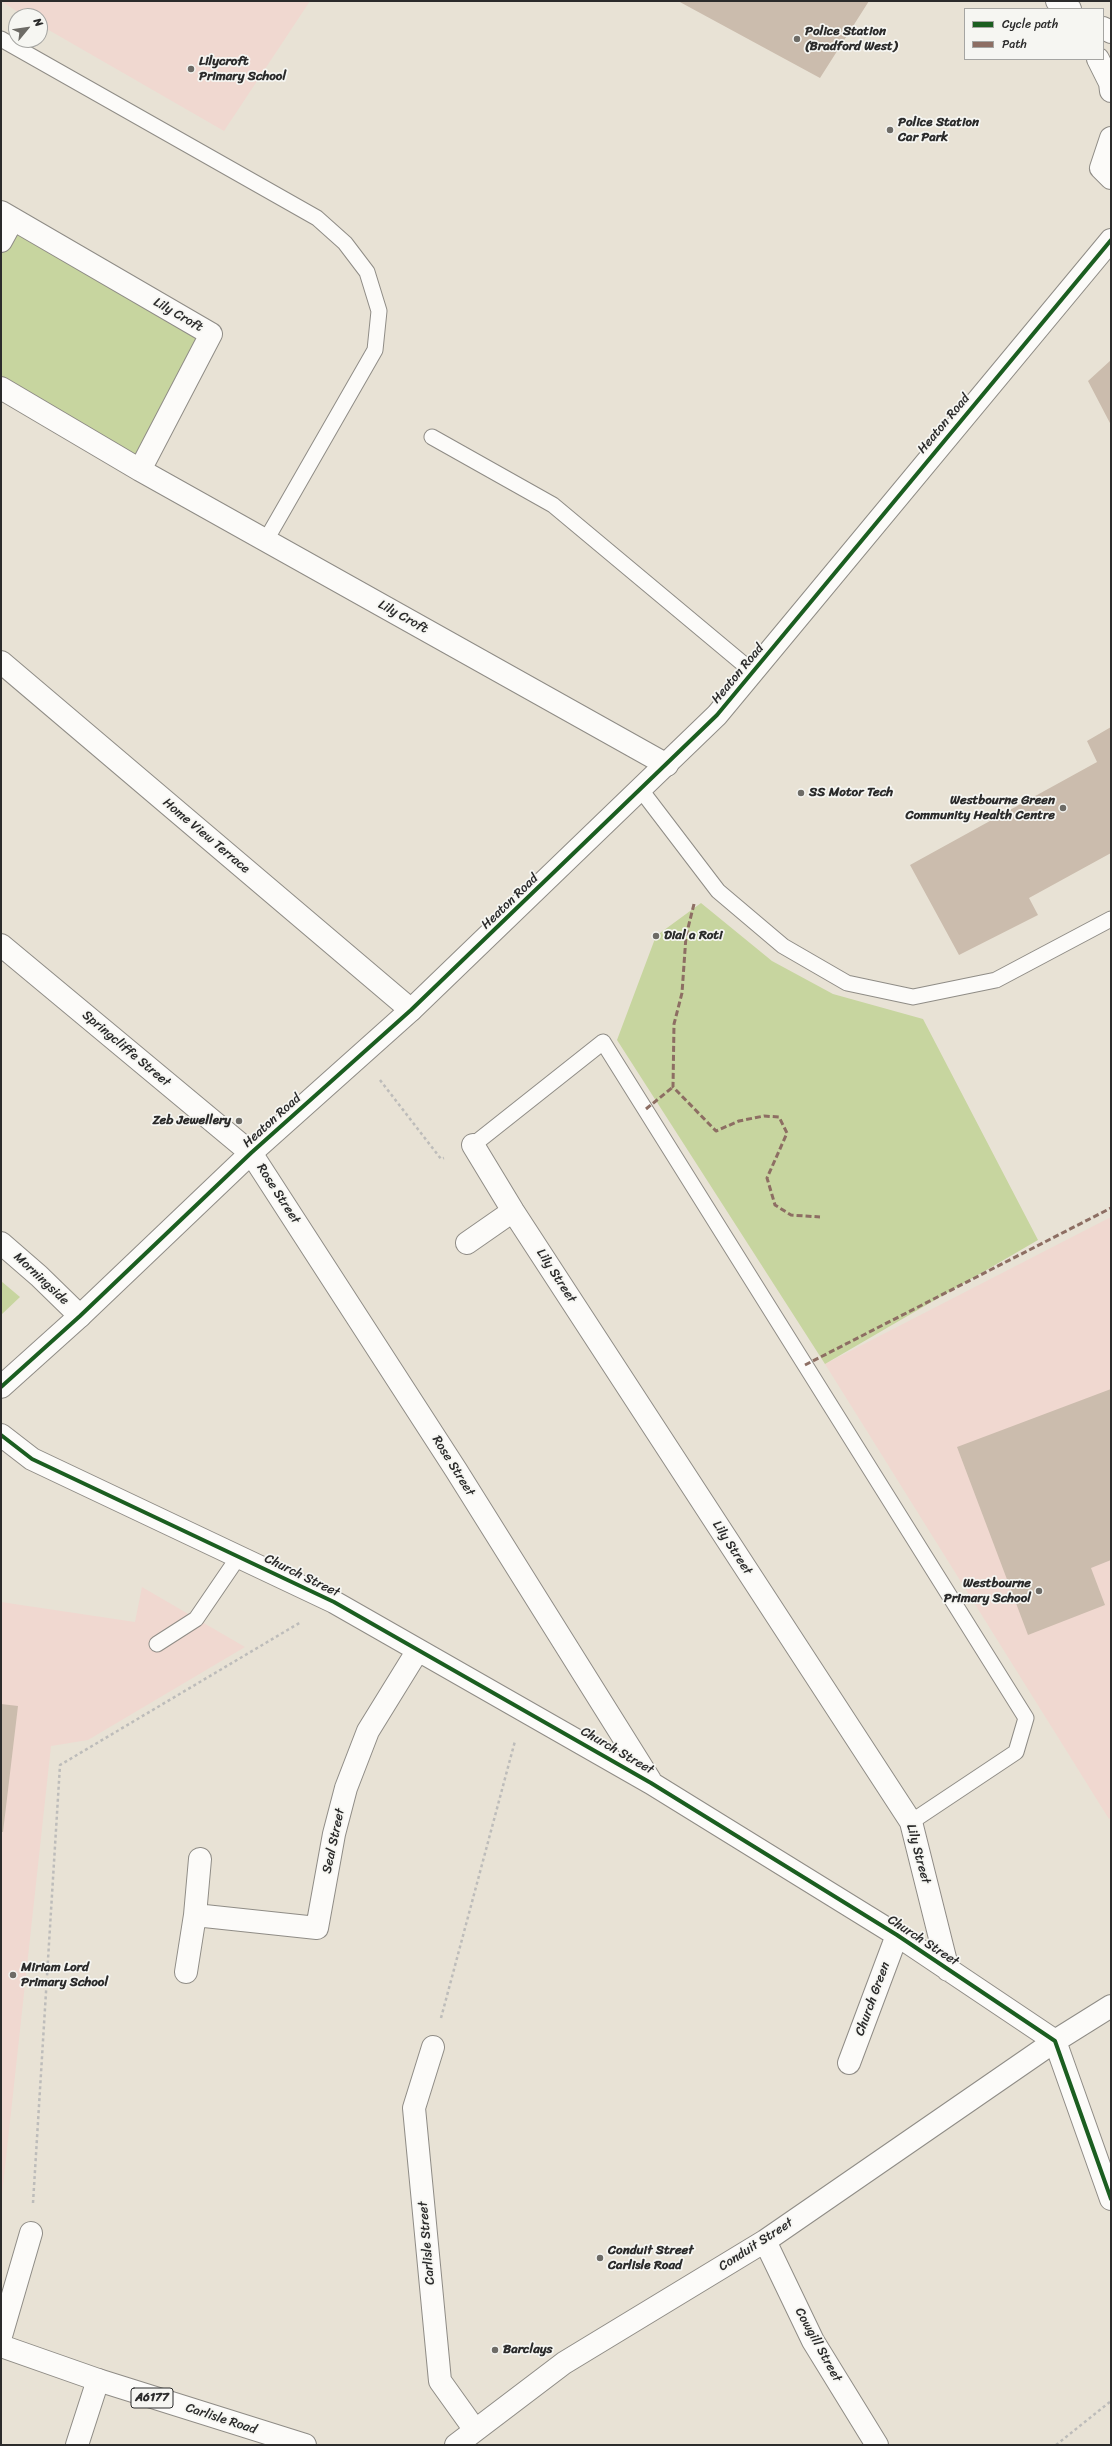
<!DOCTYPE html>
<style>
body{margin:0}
#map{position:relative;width:1112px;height:2446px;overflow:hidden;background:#e8e2d5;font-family:Sriracha,sans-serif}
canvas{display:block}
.frame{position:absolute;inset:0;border:2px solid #2b2b2b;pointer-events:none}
.legend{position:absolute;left:964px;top:8px;width:140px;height:52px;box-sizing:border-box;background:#f6f6f2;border:1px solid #a5a5a2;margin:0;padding:5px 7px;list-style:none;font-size:12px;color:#2b2b2b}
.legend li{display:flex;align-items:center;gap:8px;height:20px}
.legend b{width:20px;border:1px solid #a5a5a2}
.north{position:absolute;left:8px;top:8px;width:40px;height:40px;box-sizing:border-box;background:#f6f6f2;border:1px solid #a5a5a2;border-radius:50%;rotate:61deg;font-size:11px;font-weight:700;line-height:16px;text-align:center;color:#2b2b2b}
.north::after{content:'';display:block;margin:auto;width:14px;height:18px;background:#6d6b66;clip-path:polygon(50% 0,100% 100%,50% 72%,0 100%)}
</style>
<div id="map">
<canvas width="1112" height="2446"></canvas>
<div class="frame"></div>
<ul class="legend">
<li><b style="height:5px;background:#1b5e20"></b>Cycle path</li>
<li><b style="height:5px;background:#8d6e63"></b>Path</li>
</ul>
<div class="north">N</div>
</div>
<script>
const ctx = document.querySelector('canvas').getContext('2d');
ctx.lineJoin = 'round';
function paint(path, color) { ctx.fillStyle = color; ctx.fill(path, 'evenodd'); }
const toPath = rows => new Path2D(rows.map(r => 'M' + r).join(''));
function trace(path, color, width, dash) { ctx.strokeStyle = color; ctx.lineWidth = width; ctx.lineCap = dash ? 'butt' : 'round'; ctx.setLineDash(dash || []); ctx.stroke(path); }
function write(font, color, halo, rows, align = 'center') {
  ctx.font = font + ' Sriracha,sans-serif'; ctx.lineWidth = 3.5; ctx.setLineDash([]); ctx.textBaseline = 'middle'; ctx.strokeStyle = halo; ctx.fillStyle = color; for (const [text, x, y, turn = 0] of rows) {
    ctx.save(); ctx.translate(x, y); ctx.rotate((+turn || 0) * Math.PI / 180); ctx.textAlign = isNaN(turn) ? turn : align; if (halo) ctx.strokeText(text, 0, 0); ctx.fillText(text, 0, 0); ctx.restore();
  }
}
paint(toPath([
 [1,1,310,1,224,131,40,25,40,16,24,16],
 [1111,1217,1111,1818,1109,1819,825,1364],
 [142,1587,245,1647,88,1740,51,1746,1,2204,1,1602,135,1622]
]), '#f0d8d0');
paint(toPath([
 [1,212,211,334,140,470,1,388],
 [701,903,772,961,833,994,923,1019,1038,1240,825,1364,617,1040,656,936],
 [1,1281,20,1297,1,1315]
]), '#c7d59f');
paint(toPath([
 [678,1,869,1,820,78],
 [1111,360,1111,425,1088,381],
 [1111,727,1111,853,1029,898,1038,915,959,955,910,865,1097,762,1087,741],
 [1111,1389,1111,1560,1091,1568,1105,1605,1028,1635,957,1447],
 [1,1704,18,1706,3,1832,1,1832]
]), '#cbbcad');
const service = toPath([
 [1,39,317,218,345,243,367,272,379,311,375,350,266,540],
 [432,437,553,505,753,672],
 [641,790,718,891,783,946,847,983,913,997,996,980,1111,919],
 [473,1145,603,1042,1026,1718,1016,1752,911,1822],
 [157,1644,196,1619,239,1556]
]);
const minor = toPath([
 [1,212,211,334,140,470],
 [1,241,13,219],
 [1,388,140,470,667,765],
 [1,662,411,1010],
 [1,945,251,1153,456,1470,650,1780],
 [473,1145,513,1211,911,1822,948,1970],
 [1,1243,39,1276,80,1316],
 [467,1243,513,1211],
 [1,1435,32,1459,334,1602,651,1783,897,1935,1055,2041,1111,2199],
 [195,1915,317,1928,334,1834,346,1788,368,1731,418,1650],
 [186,1972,195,1915,200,1859],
 [433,2047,414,2108,440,2381,475,2430],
 [849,2063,897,1935],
 [765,2241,813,2341,877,2445],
 [1,2336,31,2233],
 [77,2445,98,2380],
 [456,2445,564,2363,765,2241,1055,2041,1111,2006]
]);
const tertiary = toPath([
 [1057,1,1070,9],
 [1103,28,1111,32],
 [1098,59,1110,83,1111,91],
 [1111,138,1101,168,1111,178],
 [1,1387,80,1316,251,1153,411,1010,717,715,1111,240]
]);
const primary = toPath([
 [1,2346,98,2380,305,2445]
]);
trace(service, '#8f8c86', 17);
trace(minor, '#8f8c86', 24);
trace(tertiary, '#8f8c86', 24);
trace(primary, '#8f8c86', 24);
trace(toPath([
 [380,1080,441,1159,444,1158],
 [441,2018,515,1741],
 [33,2203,60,1765,301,1622],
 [1056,2445,1111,2401]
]), '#bdbcba', 2.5, [3, 3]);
trace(service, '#fcfbf9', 15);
trace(minor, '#fcfbf9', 22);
trace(tertiary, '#fcfbf9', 22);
trace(primary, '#fcfbf9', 22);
trace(toPath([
 [694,904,686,936,682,993,674,1024,673,1087,716,1131,739,1121,764,1116,779,1117,787,1133,767,1178,775,1205,791,1215,820,1217],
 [646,1109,673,1087],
 [805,1365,1111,1208]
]), '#8d6e63', 3, [6, 3]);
trace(toPath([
 [1,1387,80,1316,251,1153,411,1010,717,715,1111,240],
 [1,1435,32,1459,334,1602,651,1783,897,1935,1055,2041,1111,2199]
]), '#1b5e20', 4);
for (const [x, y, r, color] of [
 [797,39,4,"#6d6b66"],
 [191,69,4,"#6d6b66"],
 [890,130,4,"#6d6b66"],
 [801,793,4,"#6d6b66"],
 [1063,808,4,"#6d6b66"],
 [656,936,4,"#6d6b66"],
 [239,1121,4,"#6d6b66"],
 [1039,1591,4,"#6d6b66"],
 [13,1975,4,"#6d6b66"],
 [600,2258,4,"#6d6b66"],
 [495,2350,4,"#6d6b66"]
]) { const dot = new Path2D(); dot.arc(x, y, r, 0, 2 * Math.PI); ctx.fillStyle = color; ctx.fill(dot); trace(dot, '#f6f6f2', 1.5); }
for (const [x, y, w] of [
 [152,2398,42]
]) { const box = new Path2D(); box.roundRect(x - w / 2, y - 10, w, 20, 3); ctx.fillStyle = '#f6f6f2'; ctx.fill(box); trace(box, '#2b2b2b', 1); }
write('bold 12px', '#2b2b2b', null, [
 ["A6177",152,2398]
]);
write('bold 13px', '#2b2b2b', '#f6f6f2', [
 ["Police Station",805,32],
 ["(Bradford West)",805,47],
 ["Lilycroft",199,62],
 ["Primary School",199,77],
 ["Police Station",898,123],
 ["Car Park",898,138],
 ["SS Motor Tech",809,793],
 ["Westbourne Green",1055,801,"right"],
 ["Community Health Centre",1055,816,"right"],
 ["Dial a Roti",664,936],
 ["Zeb Jewellery",231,1121,"right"],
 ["Westbourne",1031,1584,"right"],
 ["Primary School",1031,1599,"right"],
 ["Miriam Lord",21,1968],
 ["Primary School",21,1983],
 ["Conduit Street",608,2251],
 ["Carlisle Road",608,2266],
 ["Barclays",503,2350]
], 'left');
write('13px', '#2b2b2b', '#f6f6f2', [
 ["Lily Croft",178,315,30],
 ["Heaton Road",944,424,-50],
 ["Lily Croft",403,617,29],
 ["Heaton Road",738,674,-50],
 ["Home View Terrace",206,836,40],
 ["Heaton Road",510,902,-44],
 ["Springcliffe Street",126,1049,40],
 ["Heaton Road",272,1121,-42],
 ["Rose Street",278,1194,57],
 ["Lily Street",556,1276,57],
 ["Morningside",41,1279,43],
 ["Rose Street",453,1466,58],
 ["Lily Street",732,1548,57],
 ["Church Street",302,1576,26],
 ["Church Street",617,1751,30],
 ["Seal Street",334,1841,-78],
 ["Lily Street",918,1854,75],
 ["Church Street",923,1941,33],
 ["Church Green",873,1999,-70],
 ["Carlisle Street",427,2243,-95],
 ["Conduit Street",756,2245,-33],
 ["Cowgill Street",818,2345,61],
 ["Carlisle Road",221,2419,18]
]);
</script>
